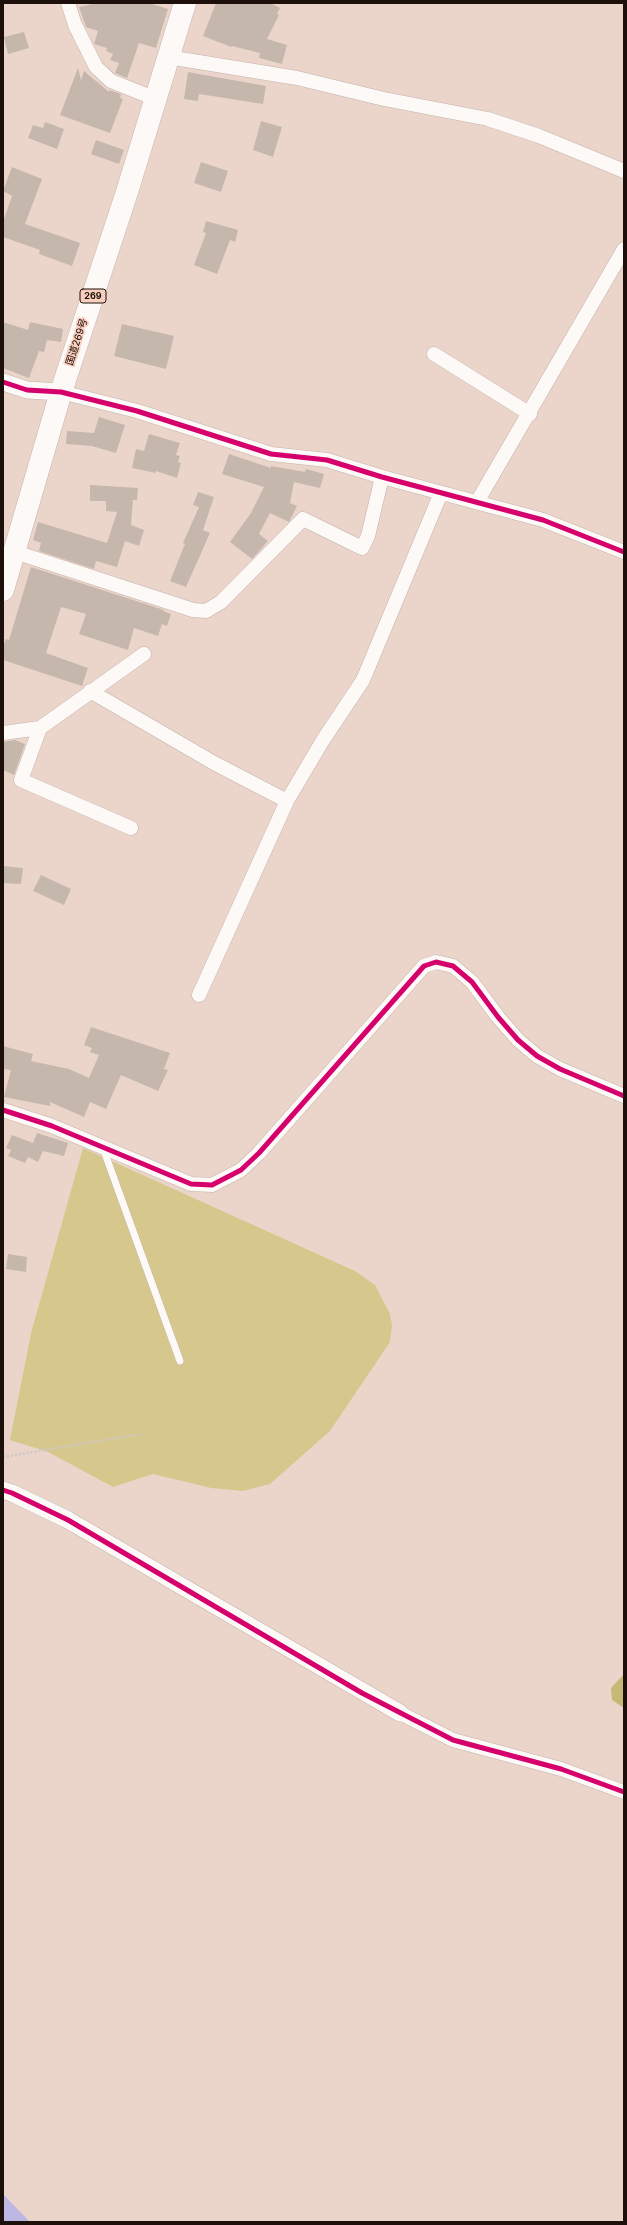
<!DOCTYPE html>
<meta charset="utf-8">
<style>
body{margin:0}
#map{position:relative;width:627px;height:2225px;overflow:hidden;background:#ebd5cb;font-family:Inter,sans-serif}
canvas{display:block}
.frame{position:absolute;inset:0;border:4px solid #1d0f09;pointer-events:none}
</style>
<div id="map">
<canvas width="627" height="2225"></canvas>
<div class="frame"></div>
</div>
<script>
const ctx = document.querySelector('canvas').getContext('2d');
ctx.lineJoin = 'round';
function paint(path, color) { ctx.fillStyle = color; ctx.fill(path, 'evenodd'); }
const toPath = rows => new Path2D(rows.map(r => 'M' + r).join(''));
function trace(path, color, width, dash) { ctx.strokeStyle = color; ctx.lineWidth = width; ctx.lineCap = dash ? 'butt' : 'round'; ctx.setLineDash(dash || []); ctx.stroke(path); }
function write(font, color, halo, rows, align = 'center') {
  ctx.font = font + ' Inter,"Noto Sans JP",sans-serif'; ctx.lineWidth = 3.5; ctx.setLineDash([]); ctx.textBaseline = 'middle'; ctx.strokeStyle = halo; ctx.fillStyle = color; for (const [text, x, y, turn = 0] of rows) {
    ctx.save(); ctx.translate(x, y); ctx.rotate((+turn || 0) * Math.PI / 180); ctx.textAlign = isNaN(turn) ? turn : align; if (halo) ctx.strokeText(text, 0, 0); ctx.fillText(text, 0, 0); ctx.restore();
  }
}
paint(toPath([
 [83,1148,355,1271,375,1285,390,1314,392,1325,390,1342,330,1431,270,1484,243,1491,211,1488,153,1474,113,1487,48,1452,10,1440,31,1333]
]), '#d6c88d');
paint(toPath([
 [624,1674,624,1708,612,1700,611,1688]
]), '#c8b875');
paint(toPath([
 [3,2194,30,2222,3,2222]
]), '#beb7e4');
paint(toPath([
 [97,3,149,3,168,9,156,48,139,43,127,78,115,73,119,63,110,60,113,54,106,51,107,48,94,44,98,31,86,27,79,7],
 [216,3,270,3,280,8,277,14,279,15,267,39,287,45,282,64,259,58,260,53,232,46,231,47,203,36],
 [24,32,29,48,8,54,4,37],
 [78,68,81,80,84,71,109,92,109,90,121,94,120,98,123,99,110,133,60,115],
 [188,72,266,86,263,104,199,94,198,101,184,99],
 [261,121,282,127,273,157,253,150],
 [45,122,64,129,57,149,28,138,33,125,43,128],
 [96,140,124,150,119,164,91,154],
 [201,162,228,171,221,192,194,183],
 [12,167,42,179,25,224,80,243,72,266,39,254,40,250,3,237,3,222,12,196,3,191],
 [206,221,238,230,235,242,230,240,217,274,194,265,206,233,203,232],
 [3,322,28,330,30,322,63,329,61,342,47,340,44,352,39,351,29,378,3,368],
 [122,324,174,336,166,369,114,356],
 [99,417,125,425,116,453,92,446,66,444,67,431,94,433],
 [149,434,180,443,176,455,180,456,178,462,181,463,177,478,156,471,156,473,132,468,136,449,144,451],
 [229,454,271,468,271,466,305,472,306,469,324,474,320,488,294,482,290,503,297,506,289,522,270,513,259,534,268,541,252,559,230,542,251,513,264,487,222,474],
 [90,485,138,488,137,500,133,500,131,525,144,530,139,546,125,541,117,567,96,561,94,569,39,551,41,543,33,540,38,522,107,543,117,512,106,511,106,501,90,501],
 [198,492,214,497,203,530,210,533,186,587,170,581,185,544,183,543,199,507,193,505],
 [31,567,164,610,163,611,171,614,167,626,162,624,158,636,134,628,128,650,79,634,86,614,61,607,46,653,88,668,82,686,3,660,3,647,6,639,9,640],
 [15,740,25,744,14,775,3,770,3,742],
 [3,866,23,868,21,884,3,883],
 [41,875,71,889,64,905,33,891],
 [91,1027,170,1053,164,1069,168,1070,158,1091,121,1075,106,1109,90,1102,84,1117,50,1102,50,1106,4,1097,11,1070,3,1069,3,1046,33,1054,31,1061,69,1069,89,1078,99,1055,90,1052,92,1048,84,1045],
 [37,1133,68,1143,64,1156,43,1151,38,1162,28,1157,25,1163,8,1156,11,1150,6,1148,12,1135,33,1143],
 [8,1254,27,1257,26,1272,6,1269]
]), '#c6b7ad');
const service = toPath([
 [103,1148,180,1361]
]);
const minor = toPath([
 [68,3,75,25,96,67,111,81,156,99],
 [168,57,297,78,384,99,488,119,539,136,624,171],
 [434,354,530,414],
 [61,392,137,411,271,454,327,460,382,477,543,520,624,552],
 [477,502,624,249],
 [15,552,193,610,206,611,221,602,303,519,362,548,368,536,382,477],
 [90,691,214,763,287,801],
 [40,728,21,780,131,828],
 [3,733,40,728,144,654],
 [199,995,287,801,323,740,363,680,441,493],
 [3,1110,52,1126,191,1184,212,1185,241,1170,259,1153,424,966,436,962,453,966,472,982,498,1017,518,1040,537,1056,560,1069,624,1096],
 [400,1713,453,1740,561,1769,624,1792]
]);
const tertiary = toPath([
 [3,382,27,390,61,392],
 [3,1490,12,1493,68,1520,400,1713]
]);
const trunk = toPath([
 [3,590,61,392,127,192,185,3]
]);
trace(service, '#c3b2aa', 8);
trace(minor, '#c3b2aa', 15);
trace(tertiary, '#c3b2aa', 18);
trace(trunk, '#c3b2aa', 23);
trace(toPath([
 [3,1457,142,1434]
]), '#cec7c5', 2.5, [2, 2]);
trace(service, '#fcf9f7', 7);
trace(minor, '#fcf9f7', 14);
trace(tertiary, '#fcf9f7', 17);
trace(trunk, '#fcf9f7', 22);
trace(toPath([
 [3,382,27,390,61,392,137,411,271,454,327,460,382,477,543,520,624,552],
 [3,1110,52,1126,191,1184,212,1185,241,1170,259,1153,424,966,436,962,453,966,472,982,498,1017,518,1040,537,1056,560,1069,624,1096],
 [3,1490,12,1493,68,1520,362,1693,453,1740,561,1769,624,1792]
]), '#d6006c', 5);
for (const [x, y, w] of [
 [93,296,26]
]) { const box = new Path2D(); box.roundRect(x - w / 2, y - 7, w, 14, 3); ctx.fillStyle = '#f8cfbe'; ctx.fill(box); trace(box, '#1d0f09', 1); }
write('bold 9px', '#1d0f09', null, [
 ["269",93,296]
]);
write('10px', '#1d0f09', '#f8cfbe', [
 ["国道269号",77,342,-72]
]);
</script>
